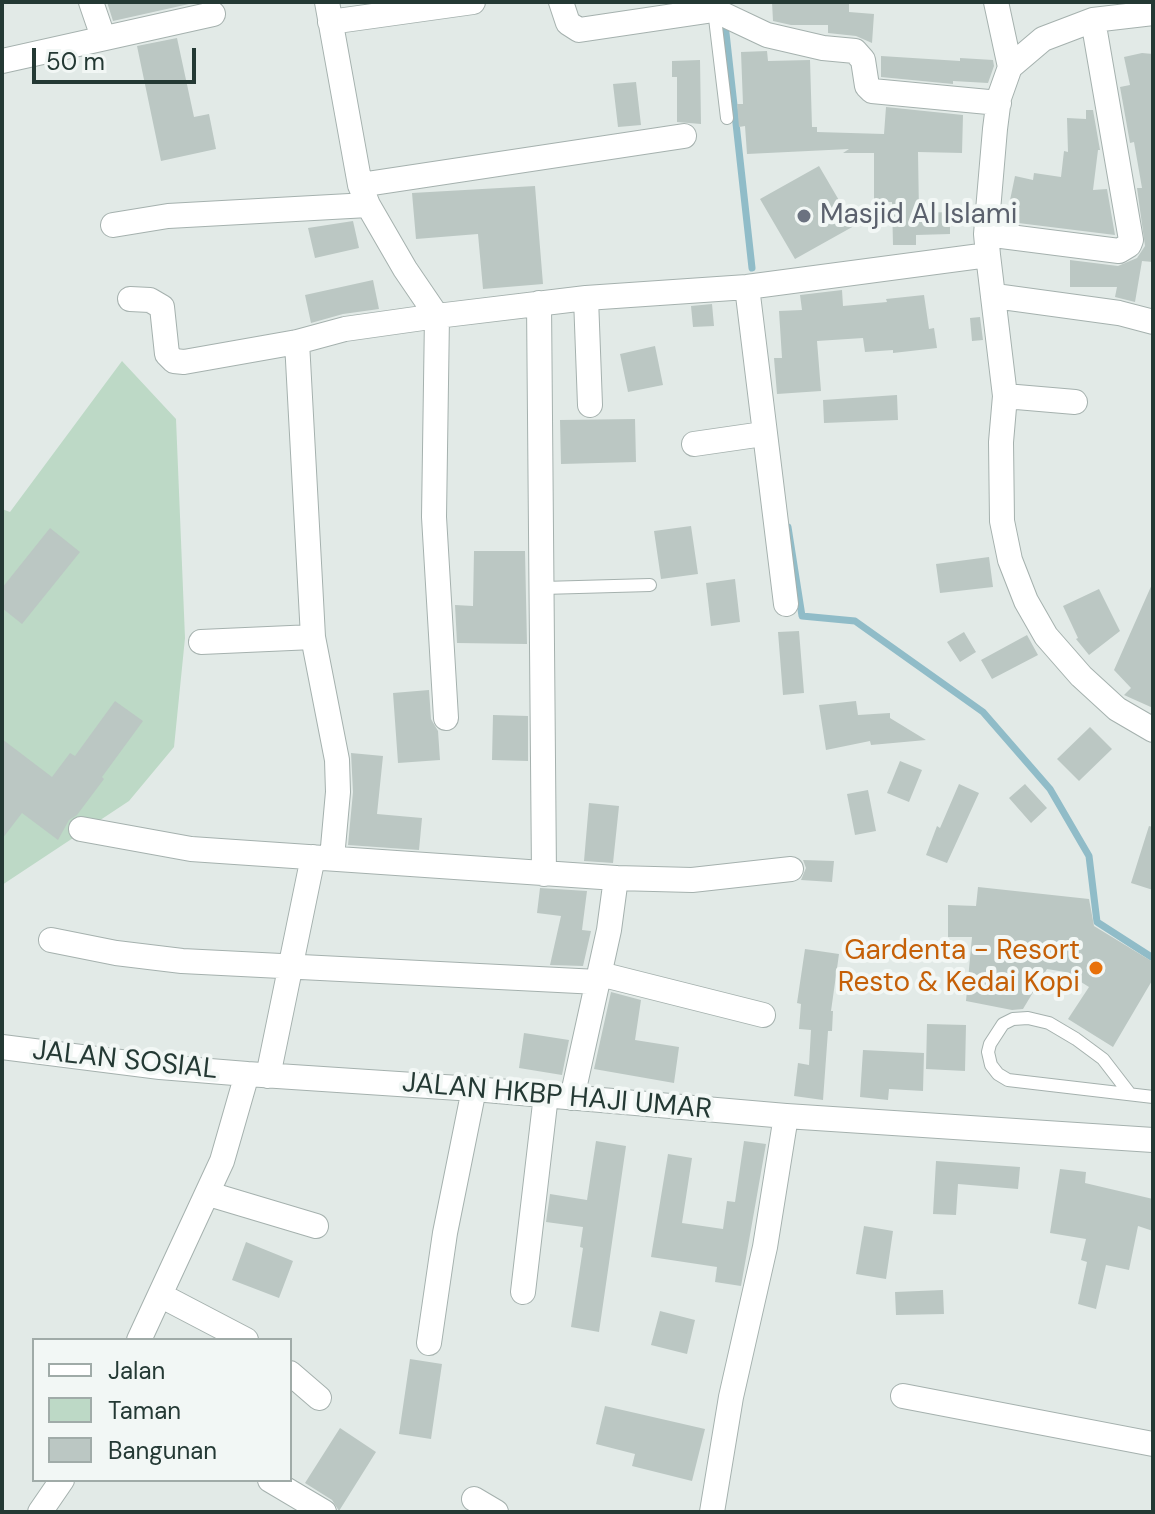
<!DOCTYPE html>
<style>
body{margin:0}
#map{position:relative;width:1155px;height:1514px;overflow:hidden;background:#e2eae7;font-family:"DM Sans",sans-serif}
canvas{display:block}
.frame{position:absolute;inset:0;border:4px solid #243934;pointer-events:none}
.legend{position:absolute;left:32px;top:1338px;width:260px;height:144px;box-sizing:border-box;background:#f2f7f5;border:2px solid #a0aba8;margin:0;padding:10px 14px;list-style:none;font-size:24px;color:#243934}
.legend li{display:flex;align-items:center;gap:16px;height:40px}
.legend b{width:40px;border:2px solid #a0aba8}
.scale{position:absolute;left:32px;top:48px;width:164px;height:36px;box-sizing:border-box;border:4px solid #243934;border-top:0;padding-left:10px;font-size:24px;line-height:28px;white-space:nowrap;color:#243934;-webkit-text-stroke:6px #f2f7f5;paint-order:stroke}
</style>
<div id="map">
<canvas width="1155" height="1514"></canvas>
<div class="frame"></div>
<ul class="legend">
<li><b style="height:10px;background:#fff"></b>Jalan</li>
<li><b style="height:22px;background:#bdd9c6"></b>Taman</li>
<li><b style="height:22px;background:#bbc7c3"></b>Bangunan</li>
</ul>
<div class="scale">50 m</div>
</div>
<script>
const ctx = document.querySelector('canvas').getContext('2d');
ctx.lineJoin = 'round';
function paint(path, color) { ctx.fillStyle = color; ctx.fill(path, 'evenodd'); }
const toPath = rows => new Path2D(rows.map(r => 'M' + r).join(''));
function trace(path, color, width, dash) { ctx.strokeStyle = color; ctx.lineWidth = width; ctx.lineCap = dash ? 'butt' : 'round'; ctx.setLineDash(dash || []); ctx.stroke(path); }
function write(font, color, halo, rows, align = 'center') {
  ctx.font = font + ' "DM Sans",sans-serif'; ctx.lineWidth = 8; ctx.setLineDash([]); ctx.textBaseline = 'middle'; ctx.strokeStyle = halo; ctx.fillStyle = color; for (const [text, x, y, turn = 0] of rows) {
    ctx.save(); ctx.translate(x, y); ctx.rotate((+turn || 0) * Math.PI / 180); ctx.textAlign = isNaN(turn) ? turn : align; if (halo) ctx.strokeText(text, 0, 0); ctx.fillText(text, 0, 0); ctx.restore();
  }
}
paint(toPath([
 [122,361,176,419,185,638,174,747,129,801,2,885,2,509,10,512]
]), '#bdd9c6');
trace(toPath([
 [725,24,752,268],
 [788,527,802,616,855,621,983,712,1050,789,1089,856,1097,922,1153,958]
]), '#90bcc8', 7);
paint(toPath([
 [107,2,198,2,113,21],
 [772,2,849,2,849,12,874,14,872,43,856,36,828,33,828,25,791,25,773,21],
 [177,38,194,117,209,114,216,149,161,161,137,46],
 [767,51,768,61,810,60,812,127,817,127,817,132,884,134,886,107,963,115,962,153,918,152,919,213,950,212,950,234,916,235,916,245,893,245,892,202,874,202,874,153,843,153,849,149,747,154,745,126,739,127,737,104,743,104,741,52],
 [1142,53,1153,54,1153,262,1142,261,1135,302,1115,297,1117,287,1070,287,1070,260,1118,266,1137,258,1145,246,1137,188,1142,188,1134,142,1130,143,1120,87,1130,85,1124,57],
 [881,56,960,61,960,58,993,60,994,66,988,83,953,81,953,84,881,77],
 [700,60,701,124,677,122,677,77,672,77,672,61],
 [636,82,641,125,618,127,613,84],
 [1086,110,1093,110,1100,150,1098,150,1093,190,1107,189,1115,235,1002,221,1003,210,1008,210,1015,176,1033,180,1034,173,1061,177,1064,151,1068,152,1067,118,1086,119],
 [819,166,854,226,795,259,760,199],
 [535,186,543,284,483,289,478,234,416,239,412,193],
 [353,221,359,248,315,258,308,228],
 [373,280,379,309,343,314,311,323,305,295],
 [842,290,843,306,887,302,886,299,924,295,929,329,934,328,937,348,893,353,893,350,865,352,863,338,817,341,821,391,777,394,774,358,782,358,779,311,802,310,800,295],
 [712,304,714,326,693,327,691,306],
 [980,317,983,340,972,341,970,318],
 [655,346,663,385,628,392,620,354],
 [897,395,898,420,824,423,823,400],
 [635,419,636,462,561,464,560,420],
 [691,526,698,574,661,579,654,531],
 [50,528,80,552,22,624,2,608,2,588],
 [474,551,525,551,527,644,457,643,455,605,473,606],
 [989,557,993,587,940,593,936,564],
 [735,579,740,622,711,626,706,583],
 [1153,582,1153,708,1124,695,1131,688,1114,670],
 [1099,589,1120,631,1089,655,1076,639,1078,638,1063,606],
 [799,631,804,693,783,695,778,632],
 [964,632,976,652,960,662,947,642],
 [1027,635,1038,655,992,679,981,660],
 [429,690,431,719,438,731,440,760,398,763,393,693],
 [115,701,143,721,102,777,104,779,77,815,69,820,58,840,22,813,2,839,2,739,52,777,70,753,75,756],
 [856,701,858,715,890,713,890,718,926,740,871,745,870,741,826,750,819,705],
 [493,715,528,716,528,761,492,760],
 [1090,727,1112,749,1079,781,1057,759],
 [351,753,383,756,377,814,422,818,419,850,348,845,353,792],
 [900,761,922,770,909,802,887,793],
 [959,784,979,793,947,863,926,855,937,826,940,828],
 [1025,784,1047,808,1031,823,1009,798],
 [868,790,876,831,855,835,847,794],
 [589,803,619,806,613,863,584,861],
 [1149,826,1153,827,1153,890,1131,883],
 [803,860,834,861,832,882,801,880,806,868],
 [978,887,1089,899,1094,926,1153,962,1153,979,1113,1047,1068,1019,1089,987,1065,972,1047,969,1023,1009,1012,1010,966,1001,972,937,948,937,948,905,976,906],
 [540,888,587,891,582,930,591,931,583,966,550,965,561,916,537,913],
 [805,949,839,954,831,1011,833,1011,832,1031,828,1031,823,1100,794,1096,798,1063,809,1065,811,1030,799,1029,801,1004,797,1003],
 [611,992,641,1000,635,1040,679,1047,674,1083,594,1069],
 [927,1024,966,1025,965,1071,926,1069],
 [524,1033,569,1040,562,1075,519,1068],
 [863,1050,924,1053,923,1091,889,1089,888,1100,860,1097],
 [596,1141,626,1146,599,1332,571,1327,583,1248,580,1247,583,1227,546,1222,550,1194,587,1200],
 [744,1141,766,1144,741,1286,715,1282,717,1267,651,1257,668,1154,692,1158,682,1223,723,1229,727,1201,735,1202],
 [936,1161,1020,1167,1018,1189,958,1184,956,1215,933,1214],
 [1060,1169,1086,1172,1085,1183,1153,1199,1153,1231,1138,1226,1129,1270,1106,1265,1096,1309,1078,1304,1087,1262,1081,1260,1086,1239,1050,1233],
 [864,1226,893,1231,886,1279,856,1274],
 [246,1242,293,1261,279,1298,232,1280],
 [943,1290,944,1314,896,1315,895,1292],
 [660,1311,695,1320,687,1354,651,1345],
 [410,1359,442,1364,431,1439,399,1434],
 [605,1406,705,1429,692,1481,632,1466,635,1454,596,1444],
 [340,1428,376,1452,339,1511,332,1500,305,1483]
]), '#bbc7c3');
const service = toPath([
 [714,10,727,118],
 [543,588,650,585],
 [1130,1094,1103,1059,1076,1039,1049,1023,1028,1018,1013,1019,1003,1024,990,1044,988,1052,991,1065,998,1074,1008,1080,1153,1097]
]);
const minor = toPath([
 [91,2,103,37],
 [327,2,360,185,368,205,405,269,437,316,434,517,446,718],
 [561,2,568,23,579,30,714,10,767,35,823,48,855,51,863,60,867,86,872,91,999,103],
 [996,2,1010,67],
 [330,22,473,2],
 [2,61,213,14],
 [360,185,684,136],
 [113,225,168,216,368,205],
 [986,234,1119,251,1129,245,1131,240,1093,20],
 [988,255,1005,396,1075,402],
 [747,287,786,604],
 [995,296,1119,313,1153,322],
 [586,298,590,405],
 [130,299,150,300,162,307,167,354,174,361,184,362,297,342,345,329,437,316,586,298,747,287,988,255,986,234,995,129,999,98,1010,67,1043,39,1093,20,1153,13],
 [539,303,544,874],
 [297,342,313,637,337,760,338,792,332,858],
 [1005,396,1001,442,1002,521,1010,560,1026,601,1046,636,1081,676,1117,709,1153,730],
 [694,444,763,434],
 [201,642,313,637],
 [81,829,191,849,616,878,692,880,791,869],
 [51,940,116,953,182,961,598,982],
 [600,974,763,1015],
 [2,1047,160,1067,247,1074],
 [268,1076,313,857],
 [572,1098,609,930,616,878],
 [209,1194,316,1226],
 [523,1292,546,1095],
 [160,1295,246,1340],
 [139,1340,222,1161,247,1074,474,1089,786,1116,1153,1140],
 [429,1343,445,1233,474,1089],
 [290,1373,319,1398],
 [903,1396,1153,1444],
 [270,1480,324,1512],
 [474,1499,496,1512],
 [40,1512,62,1480],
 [712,1512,731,1397,765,1247,786,1116]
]);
trace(service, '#a5b1ae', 14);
trace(minor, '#a5b1ae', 26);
trace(service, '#fff', 12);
trace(minor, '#fff', 24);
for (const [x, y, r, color] of [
 [804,216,8,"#6b7280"],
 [1096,968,8,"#e8710a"]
]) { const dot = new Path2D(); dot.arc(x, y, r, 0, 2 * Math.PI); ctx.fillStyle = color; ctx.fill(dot); trace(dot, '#f2f7f5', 3); }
write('28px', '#5b616d', '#f2f7f5', [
 ["Masjid Al Islami",820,216]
], 'left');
write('28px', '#c56008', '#f2f7f5', [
 ["Gardenta - Resort",1080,952],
 ["Resto & Kedai Kopi",1080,984]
], 'right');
write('28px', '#243934', '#f2f7f5', [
 ["JALAN SOSIAL",125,1061,6],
 ["JALAN HKBP HAJI UMAR",557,1097,5]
]);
</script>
